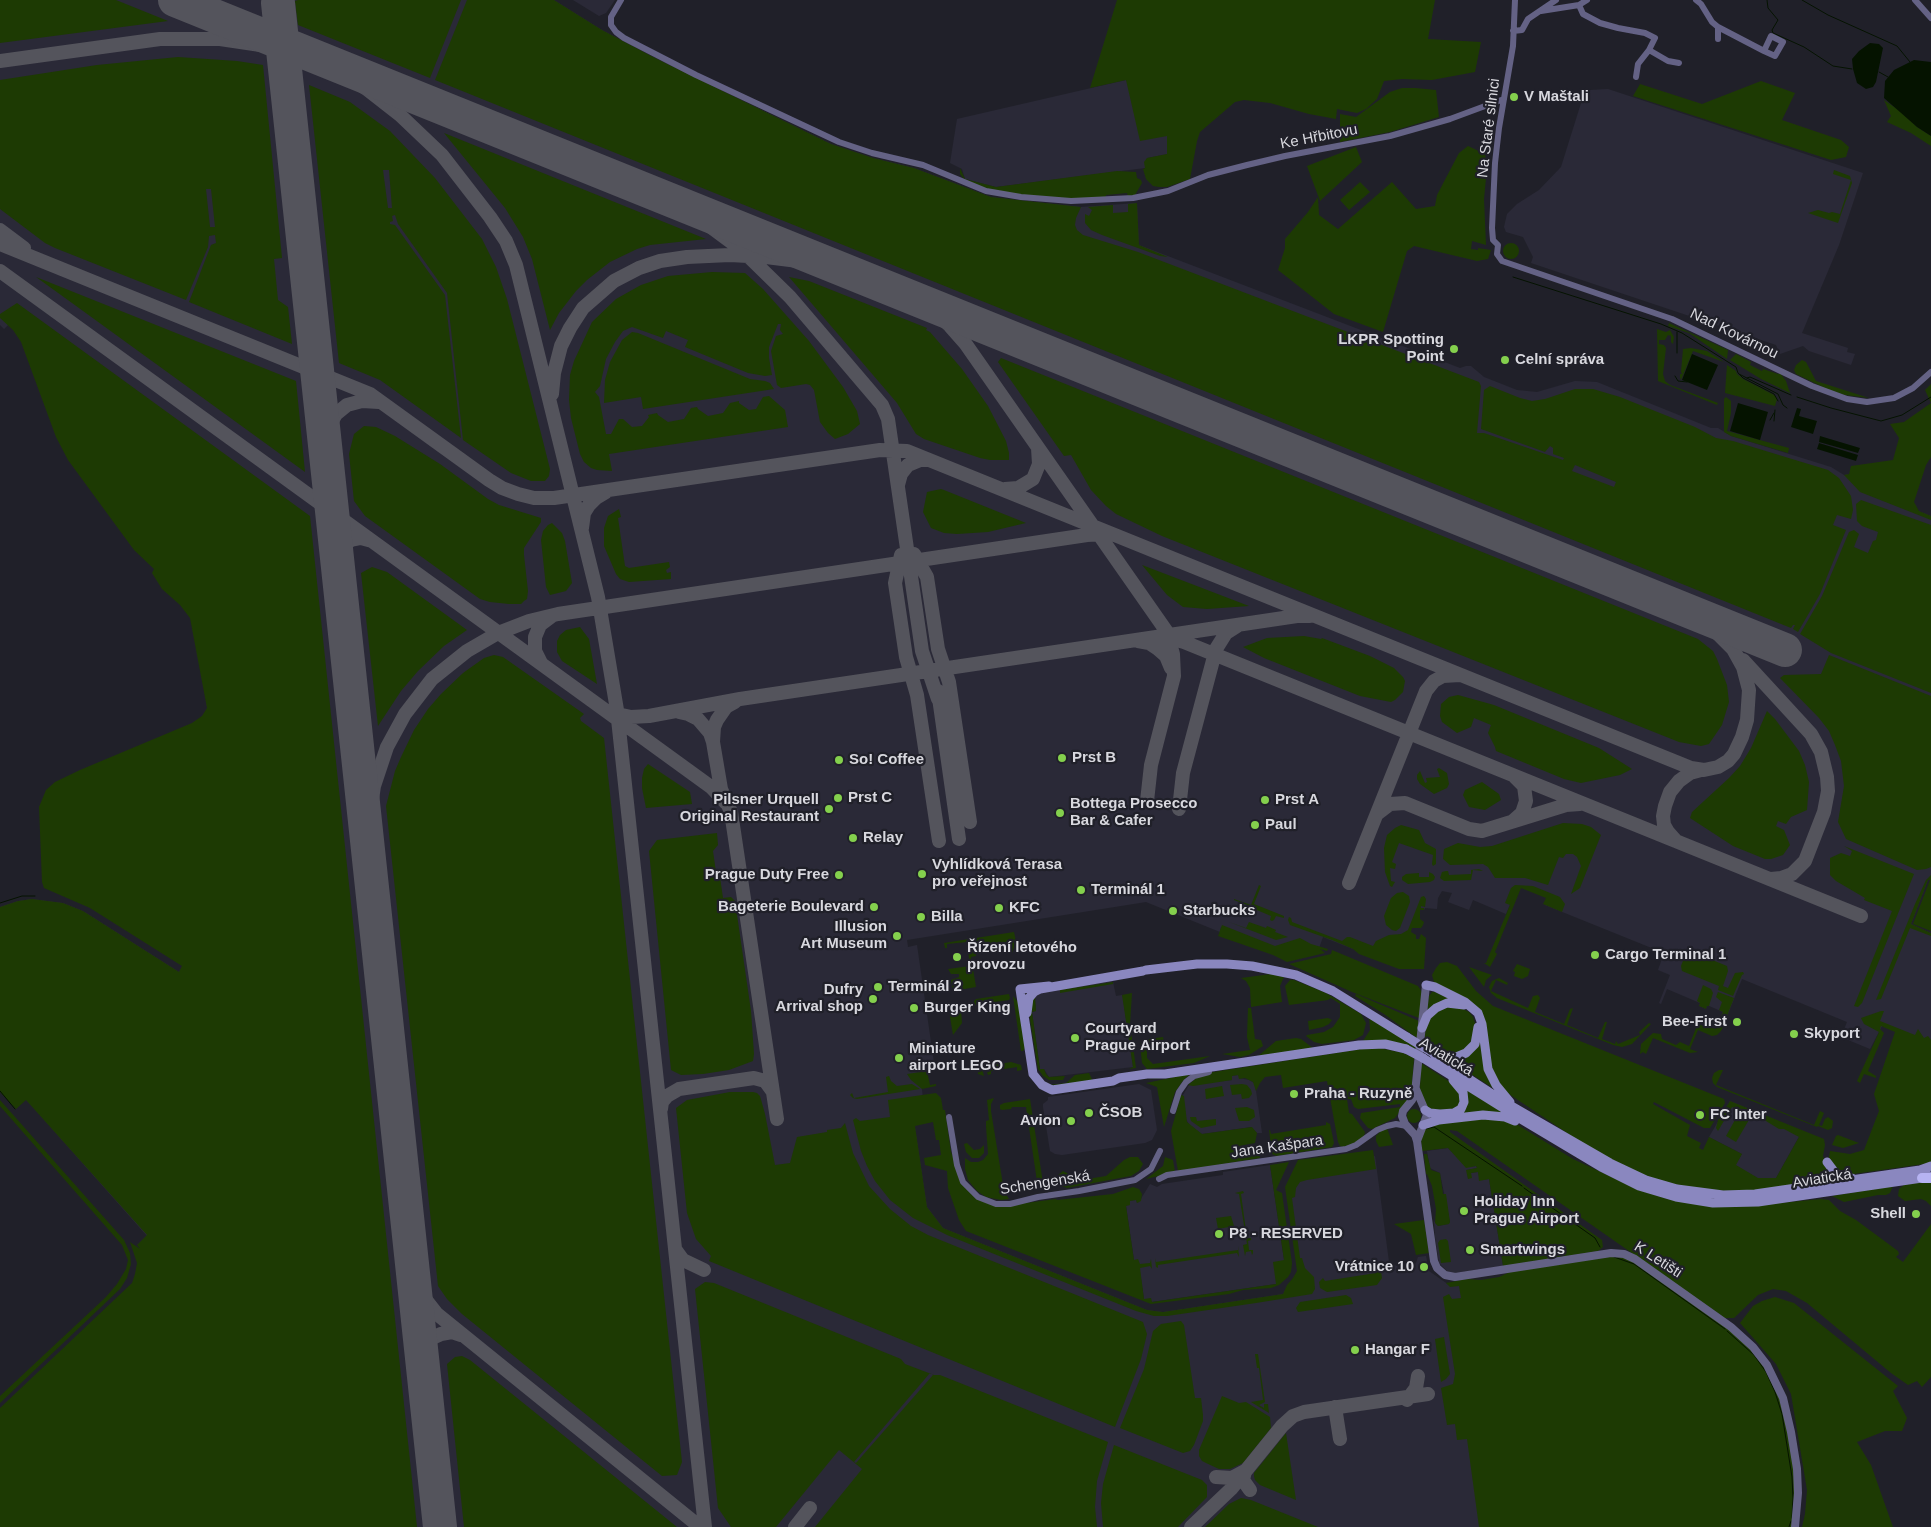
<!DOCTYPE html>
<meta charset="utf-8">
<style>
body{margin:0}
canvas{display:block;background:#202029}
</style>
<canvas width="1931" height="1527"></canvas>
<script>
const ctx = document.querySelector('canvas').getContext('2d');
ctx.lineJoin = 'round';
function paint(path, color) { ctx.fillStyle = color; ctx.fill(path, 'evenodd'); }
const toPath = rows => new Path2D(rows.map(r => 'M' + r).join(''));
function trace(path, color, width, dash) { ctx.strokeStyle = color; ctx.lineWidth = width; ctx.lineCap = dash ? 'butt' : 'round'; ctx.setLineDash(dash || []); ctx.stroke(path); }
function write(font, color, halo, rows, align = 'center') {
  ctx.font = font + ' Arial,sans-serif'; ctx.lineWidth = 4.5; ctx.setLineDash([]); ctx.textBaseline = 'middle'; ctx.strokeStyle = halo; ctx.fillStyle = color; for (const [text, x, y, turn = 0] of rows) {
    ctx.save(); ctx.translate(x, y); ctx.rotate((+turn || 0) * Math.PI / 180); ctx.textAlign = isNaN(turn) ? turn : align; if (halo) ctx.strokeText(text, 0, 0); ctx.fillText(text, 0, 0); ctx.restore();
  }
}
paint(toPath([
 [0,0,554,0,602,30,655,58,831,144,873,158,914,168,991,197,1081,207,1137,203,1139,245,1460,368,1466,366,1471,366,1484,377,1517,390,1537,392,1575,381,1597,382,1711,428,1718,428,1731,436,1831,467,1844,475,1849,474,1859,487,1931,516,1931,880,1928,880,1911,924,1931,933,1931,1046,1882,1026,1870,1049,1841,1037,1847,1022,1742,979,1725,1021,1719,1021,1723,1012,1707,1005,1706,1009,1699,1006,1700,1003,1667,989,1661,1004,1659,1003,1670,975,1658,970,1664,953,1545,905,1548,897,1522,886,1517,887,1506,914,1473,900,1469,910,1448,902,1452,893,1442,891,1438,898,1437,909,1425,908,1424,910,1420,910,1420,927,1411,926,1409,934,1380,948,1353,949,1323,937,1319,948,1288,954,1221,927,1220,932,1146,902,907,940,908,947,917,945,935,1070,920,1072,923,1099,911,1101,927,1207,943,1228,1147,1310,1163,1312,1283,1294,1287,1287,1301,1285,1286,1186,1375,1156,1389,1262,1403,1269,1403,1265,1416,1263,1418,1257,1426,1256,1429,1271,1449,1285,1569,1269,1770,1527,0,1527,170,1262,0,1070,0,907,18,901,32,899,63,903,83,911,179,972,184,964,190,932,159,879,208,713,166,438,9,324,4,329,0,325],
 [573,0,615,0,606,13,599,16],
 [1126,80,1167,136,1168,154,1147,158,1145,168,996,187,965,179,962,169,950,163,957,119],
 [1608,89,1863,173,1839,245,1802,333,1848,348,1847,352,1855,354,1851,365,1809,351,1803,346,1780,354,1776,345,1531,263,1533,257,1523,237,1506,232,1504,227,1507,214,1517,204,1539,190,1561,167,1582,100,1587,92,1590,90],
 [1109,979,1113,982,1116,996,1122,995,1123,998,1133,1067,1049,1077,1044,1069,1040,1069,1032,1012,1036,1011,1035,1000,1036,994],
 [1239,1075,1239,1078,1249,1080,1254,1083,1256,1091,1262,1133,1257,1133,1251,1127,1202,1134,1190,1126,1186,1119,1183,1095,1189,1085,1232,1080,1231,1076],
 [1139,1084,1151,1090,1157,1130,1152,1140,1145,1143,1062,1155,1055,1154,1050,1151,1043,1107,1043,1104,1048,1100,1048,1097],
 [1730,1101,1802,1131,1776,1178,1758,1179,1735,1165,1742,1154,1709,1137],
 [1448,1148,1466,1167,1476,1166,1477,1168,1467,1170,1468,1179,1471,1173,1478,1172,1480,1180,1489,1179,1503,1266,1454,1273,1447,1271,1439,1263,1435,1237,1434,1221,1438,1226,1448,1224,1450,1222,1440,1173,1430,1168,1427,1151],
 [1270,1165,1284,1260,1276,1284,1151,1302,1151,1299,1144,1299,1140,1272,1134,1260,1126,1205,1130,1205,1129,1201,1136,1200,1137,1203,1139,1202,1150,1184,1157,1187,1162,1184,1223,1175,1223,1172]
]), '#2a2937');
paint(toPath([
 [0,0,116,0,168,21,0,43],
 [298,0,461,0,430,78,298,25,295,1],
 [467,0,554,0,602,30,655,58,831,144,873,158,914,168,991,197,1081,207,1076,218,1075,225,1077,230,1083,235,1138,252,1479,382,1481,386,1477,433,1484,433,1563,460,1564,458,1553,454,1553,448,1550,446,1545,452,1481,429,1484,390,1490,386,1520,398,1532,401,1545,399,1575,389,1593,389,1620,397,1695,427,1716,438,1733,441,1828,470,1839,478,1851,496,1853,510,1851,519,1837,515,1833,525,1846,530,1820,594,1798,632,1793,629,1795,625,1793,625,1791,628,435,80],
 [1575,465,1616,482,1614,487,1572,471],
 [1117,0,1435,0,1428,39,1481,42,1475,72,1432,80,1402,79,1384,81,1377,99,1366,109,1357,113,1337,109,1336,119,1309,114,1270,103,1244,100,1235,102,1200,132,1197,141,1190,179,1167,187,1159,187,1153,186,1146,179,1143,169,1145,168,1144,162,1147,158,1167,154,1167,136,1140,141,1126,80,1090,88],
 [178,57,237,61,263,65,282,258,274,259,278,300,288,307,292,344,189,302,211,245,216,243,215,235,209,236,208,247,186,300,55,248,45,243,0,209,0,80,97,65],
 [206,189,211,189,215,227,210,227],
 [1761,81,1795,93,1782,120,1841,140,1849,147,1846,157,1831,160,1633,96,1640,84,1702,104],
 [309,85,350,102,390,131,435,178,482,239,496,267,507,299,550,469,549,476,545,481,531,481,511,473,463,440,447,293,398,224,395,215,392,216,393,221,390,222,390,224,395,225,445,295,461,438,380,380,339,363],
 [383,170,389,170,392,208,388,208],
 [1402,88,1415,88,1436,90,1439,117,1390,132,1340,142,1340,114,1356,117,1390,92],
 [1884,100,1900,111,1917,127,1931,136,1931,146,1911,133,1887,122,1891,116],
 [444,133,706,239,650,245,637,249,610,262,587,280,576,291,559,313,550,330,532,259,523,237,505,208],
 [1468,146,1485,154,1487,168,1484,199,1486,245,1472,241,1471,249,1478,250,1478,248,1491,250,1488,259,1477,261,1414,246,1407,251,1383,332,1334,314,1278,270,1285,248,1285,239,1308,212,1318,197,1319,215,1338,229,1392,182,1416,209,1435,206,1437,195,1459,153],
 [1356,147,1362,162,1320,201,1307,166],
 [960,168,965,179,996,187,1117,171,1136,172,1137,178,1141,180,1142,183,1135,195,1128,196,1127,193,1106,195,1106,198,1055,198,1011,194,984,188,964,179,960,174],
 [1834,170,1850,176,1852,183,1838,223,1808,213,1818,210,1829,213,1832,212,1840,214,1851,180,1833,174],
 [1360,182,1370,192,1349,210,1340,200],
 [1137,203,1139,245,1168,257,1160,256,1102,235,1091,230,1085,223,1085,214,1089,216,1092,210,1088,207,1113,205,1113,213,1128,212,1128,204],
 '1503 251a8 8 0 1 1 16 0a8 8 0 1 1-16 0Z',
 [712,272,745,273,763,289,809,341,843,387,857,411,860,424,848,434,835,439,828,433,820,422,814,390,810,385,806,384,781,388,777,385,771,351,776,336,783,334,780,330,781,324,778,324,769,347,769,358,772,375,765,376,748,373,685,347,688,340,666,331,663,338,632,327,623,331,615,342,606,359,600,386,595,392,599,397,606,434,611,434,619,419,623,419,632,427,642,426,649,417,648,415,657,413,658,415,668,422,684,419,691,408,697,407,698,409,708,416,723,413,730,403,739,401,739,403,749,410,756,409,763,397,769,396,785,410,788,427,609,454,612,471,597,470,591,468,584,462,580,454,571,418,569,400,570,375,574,361,592,322,616,299,641,285,668,276],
 [36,277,296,381,305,472,72,303],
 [789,277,809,281,927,328,926,330,930,332,962,369,988,406,1006,441,1009,453,1009,460,990,460,980,458,924,439,916,434,897,403],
 [17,303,310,516,417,1527,0,1527,0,1408,132,1283,135,1274,137,1263,130,1242,140,1249,137,1245,147,1235,26,1100,16,1109,0,1092,0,907,18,901,32,899,63,903,83,911,179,972,182,966,90,908,44,888,42,882,39,807,46,790,55,782,80,770,192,723,202,716,207,708,190,618,180,605,162,589,152,573,154,569,134,550,68,460,56,437,21,342,13,330,0,318,0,314],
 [1669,323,1728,350,1727,359,1689,333,1668,326],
 [1657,329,1666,332,1670,330,1674,337,1673,344,1671,342,1671,336,1668,335,1665,340,1659,340,1659,344,1664,345,1666,348,1663,374,1665,381,1670,385,1718,403,1717,405,1658,381],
 [632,332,638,333,750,379,765,381,770,383,774,389,643,409,641,397,604,403,605,380,610,362,622,340],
 [1691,348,1707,351,1724,362,1693,351,1681,380,1680,377,1680,374,1682,374,1681,372,1683,349],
 [1736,354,1751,362,1750,365,1762,371,1763,369,1778,374,1780,373,1786,381,1790,393,1761,379,1730,360],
 [1001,358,1698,639,1713,651,1717,659,1727,685,1729,702,1722,725,1709,744,1701,746,1679,742,1162,536,1116,514,1106,506,1091,490,1071,455,1064,456,998,362],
 [1802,360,1806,362,1816,381,1869,398,1845,395,1827,389,1796,374,1794,370,1796,365],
 [1727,365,1736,371,1737,374,1743,379,1774,395,1777,399,1775,406,1725,393],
 [1931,384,1931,457,1926,465,1914,502,1919,511,1931,516,1931,520,1860,492,1844,475,1849,474,1851,466,1893,460,1899,438,1890,424,1904,422,1931,403,1925,390],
 [1726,397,1731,401,1731,413,1727,431,1789,448,1788,453,1731,436,1724,432,1724,399],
 [364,426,376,427,395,436,440,464,488,499,499,505,541,518,541,522,524,548,524,555,528,591,527,599,524,601,521,604,509,604,490,602,480,599,365,516,354,501,349,454,354,434],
 [941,489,944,490,1026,523,988,532,957,534,944,533,931,528,923,512,927,492],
 [1861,500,1931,525,1931,693,1831,653,1800,634,1822,596,1849,532,1854,530,1859,534,1854,547,1868,553,1873,541,1876,540,1878,532,1862,526,1857,521,1856,504],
 [619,509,621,517,618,518,625,566,629,568,669,562,670,567,666,570,667,573,671,572,671,579,629,582,620,579,616,574,604,546,604,528,608,516],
 [552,523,562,533,565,541,572,583,566,591,550,595,546,587,541,540,543,531,548,525],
 [1142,565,1249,606,1207,609,1183,607,1167,595],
 [372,567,387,572,467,630,444,646,418,671,401,691,378,726,361,573],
 [580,627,589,639,597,684,562,661,557,652,557,641,560,635,566,630],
 [1304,636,1321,639,1322,638,1370,656,1394,668,1403,677,1405,681,1403,692,1395,700,1391,702,1360,696,1264,658,1243,647,1267,638],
 [494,655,503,657,584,714,580,718,581,721,604,738,682,1462,677,1475,662,1476,462,1314,447,1299,438,1286,386,806,395,771,401,757,414,730,428,709,441,694,463,673,484,658],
 [1829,655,1931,696,1931,867,1926,869,1917,870,1846,839,1838,822,1844,786,1841,761,1835,745,1829,731,1819,718,1780,678,1784,675,1821,674],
 [1458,695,1494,705,1577,739,1599,748,1632,769,1620,775,1581,783,1564,779,1496,751,1495,747,1488,733,1491,725,1474,718,1471,727,1457,733,1442,722,1440,716,1441,704,1449,697],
 [1767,711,1775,719,1799,751,1805,765,1809,782,1807,810,1791,817,1786,824,1778,821,1776,826,1784,830,1790,845,1783,855,1771,859,1765,859,1733,846,1690,818,1692,812,1729,778,1740,766,1751,748],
 [648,764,690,792,692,804,646,808,642,788,642,778,644,769],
 [1439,768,1447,773,1449,784,1447,788,1434,794,1420,784,1417,779,1417,775,1420,771,1425,783,1427,782,1426,778,1440,777,1437,769],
 [1482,782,1499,794,1501,800,1485,810,1469,807,1463,795,1465,790],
 [1563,823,1582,824,1591,827,1601,835,1580,888,1571,894,1581,866,1577,857,1573,854,1566,854,1563,858,1559,857,1548,885,1525,878,1495,878,1488,867,1483,864,1450,865,1443,859,1444,849,1458,843,1480,847,1492,846],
 [1401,825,1419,830,1425,843,1436,849,1436,864,1433,866,1432,864,1433,855,1399,843,1392,862,1396,864,1395,869,1390,868,1391,881,1395,882,1392,887,1390,886,1385,872,1384,848,1387,835,1395,828],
 [717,833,718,845,713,851,716,872,720,877,723,898,731,897,735,901,751,1011,754,1054,753,1061,729,1070,703,1074,681,1075,671,1070,649,851,657,840],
 [1844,846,1914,874,1862,1003,1858,1007,1854,1006,1892,911,1864,900,1865,898,1836,881,1830,875,1830,858,1841,853,1850,856,1852,851],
 [1479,869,1483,871,1473,870,1471,880,1444,881,1440,878,1442,872,1446,871,1448,871,1449,875,1471,874,1471,870],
 [1429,872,1433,874,1435,877,1434,880,1430,882,1408,884,1402,880,1402,877,1406,874,1419,873,1419,877,1429,877],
 [1931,875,1931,931,1913,924,1930,880,1928,880,1911,924,1931,933,1931,936,1910,928,1881,999,1876,1000,1915,904,1926,880],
 [1259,885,1261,886,1254,904,1284,916,1284,918,1276,916,1274,920,1272,921,1270,920,1271,916,1252,908,1248,912,1250,906,1234,900,1234,899,1251,905],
 [1515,885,1533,886,1560,897,1565,904,1562,912,1543,904,1546,898,1521,888,1495,952,1497,954,1490,967,1484,963,1486,963,1510,905,1505,903,1511,888],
 [1403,892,1409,896,1410,902,1400,928,1396,931,1392,930,1386,925,1384,916,1391,898,1397,893],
 [1424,896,1426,899,1425,907,1421,906,1421,908,1424,908,1424,910,1420,910,1420,919,1424,922,1423,925,1421,928,1412,928,1411,932,1416,935,1416,939,1419,939,1421,934,1426,938,1424,969,1399,969,1359,954,1353,949,1332,940,1290,925,1288,920,1289,917,1291,918,1292,922,1342,941,1347,937,1350,937,1373,946,1376,941,1389,935,1401,934,1408,930,1421,897],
 [1229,922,1246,928,1249,922,1266,928,1267,926,1276,930,1275,932,1288,937,1276,940],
 [1222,925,1275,946,1300,938,1311,944,1328,949,1327,951,1320,949,1325,953,1287,962,1273,955,1218,936],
 [1014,932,1016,941,1012,953,1003,952,1002,948,979,952,979,950,985,949,984,945,976,946,976,956,971,957,976,987,953,991,951,980,959,977,959,974,951,974,948,969,970,966,967,942,947,944,947,948,945,948,944,943],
 [1332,950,1418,986,1422,992,1419,1018,1352,992,1289,964,1331,954],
 [1690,951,1727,966,1728,971,1723,986,1728,988,1735,973,1743,972,1744,974,1742,975,1733,996,1718,990,1719,986,1682,971,1681,966,1686,953],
 [1447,962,1457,966,1476,991,1493,1006,1724,1099,1725,1103,1710,1128,1704,1128,1654,1102,1653,1104,1690,1125,1687,1136,1701,1143,1699,1148,1703,1150,1709,1137,1742,1154,1736,1165,1758,1178,1776,1178,1799,1137,1784,1129,1779,1129,1753,1113,1736,1142,1726,1136,1740,1111,1732,1107,1718,1131,1716,1128,1718,1120,1730,1101,1824,1139,1825,1145,1823,1156,1826,1165,1841,1178,1748,1192,1698,1190,1657,1180,1616,1163,1582,1143,1506,1092,1492,1073,1483,1020,1434,982,1432,975,1436,968,1440,963],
 [1517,964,1530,969,1528,976,1522,979,1514,976,1515,972,1513,971],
 [1469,967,1492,975,1486,980,1484,987],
 [1271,974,1284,977,1280,986,1282,1002,1251,1007,1250,988,1246,981,1241,978],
 [1499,978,1508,983,1507,985,1496,980,1491,991,1528,1008,1533,996,1538,995,1540,998,1535,1012,1564,1024,1570,1009,1573,1008,1567,1025,1598,1038,1605,1022,1607,1022,1602,1039,1615,1044,1616,1041,1618,1044,1640,1035,1639,1032,1649,1023,1651,1024,1632,1044,1622,1047,1613,1045,1497,998,1491,993,1489,987,1492,981],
 [1290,980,1294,980,1326,993,1361,1014,1366,1023,1363,1035,1354,1040,1322,1044,1314,1042,1306,1036,1307,1035,1324,1032,1333,1027,1340,1017,1340,1004,1331,998,1328,1000,1289,1005,1285,986],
 [1113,982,1113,984,1060,993,1060,990],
 [1703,985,1711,989,1713,993,1709,1006,1707,1006,1706,1009,1699,1006,1700,1003,1697,1001],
 [1432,992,1435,992,1452,1000,1427,1010,1429,996],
 [1718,992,1734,998,1725,1021,1719,1021,1723,1012,1719,1010,1722,1002,1716,997],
 [1132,993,1130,1024,1136,1068,1129,1069,1133,1067,1122,995],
 [1009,994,1010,998,1009,1000,973,1005,974,1001,976,999],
 [1356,994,1419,1021,1417,1038,1384,1014,1355,996],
 [1013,996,1019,1003,1025,1048,1023,1051,1021,1051],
 [1035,997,1036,1011,1032,1012,1040,1069,1044,1069,1046,1074,1049,1077,1065,1076,1063,1080,1049,1080,1043,1076,1038,1069,1028,1007],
 [1448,1006,1461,1008,1469,1012,1473,1017,1476,1026,1472,1044,1454,1055,1443,1054,1424,1043,1426,1028,1432,1015],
 [1248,1008,1251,1008,1255,1039,1261,1040,1263,1046,1249,1055,1240,1057,1222,1054,1250,1050,1247,1037],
 [961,1010,962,1023,953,1035,949,1011],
 [1881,1011,1884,1011,1880,1021,1915,1035,1918,1029,1924,1038,1928,1036,1931,1040,1931,1163,1846,1175,1839,1173,1829,1159,1829,1156,1830,1151,1850,1154,1864,1150,1879,1111,1874,1094,1895,1032,1881,1026,1880,1029,1884,1033,1868,1071,1876,1076,1876,1078,1864,1074,1860,1083,1857,1081,1879,1032,1864,1024,1861,1018],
 [1369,1016,1404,1039,1420,1051,1395,1042,1363,1041,1370,1030],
 [1328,1018,1332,1020,1329,1024,1323,1027,1309,1030,1308,1021],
 [1719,1022,1725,1022,1721,1031,1717,1035,1712,1036,1698,1030,1690,1049,1698,1052,1690,1053,1653,1038,1646,1054,1643,1052,1640,1054,1641,1044,1653,1033,1661,1034,1662,1039,1676,1045,1680,1042,1689,1046,1696,1028,1700,1025,1716,1029],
 [1163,1037,1165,1048,1155,1045,1147,1051,1147,1058,1153,1064,1210,1056,1194,1063,1147,1069,1142,1063,1140,1044,1143,1040],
 [1296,1038,1301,1039,1313,1048,1258,1056,1276,1041],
 [1480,1039,1496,1090,1451,1061],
 [1375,1047,1403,1053,1414,1058,1411,1096,1395,1118,1372,1129,1368,1128,1360,1118,1361,1113,1400,1107,1400,1104,1358,1109,1354,1107,1351,1099,1347,1099,1349,1113,1352,1114,1365,1132,1364,1136,1357,1142,1343,1147,1340,1146,1338,1142,1327,1081,1283,1088,1281,1075,1265,1077,1260,1083,1256,1091,1253,1082,1245,1078,1239,1079,1238,1075,1232,1076,1232,1080,1193,1086,1188,1085,1198,1077,1207,1073],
 [1011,1062,1021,1065,1022,1070,1017,1071,1017,1067,991,1071,991,1074,988,1075,987,1072,983,1072,984,1076,978,1074,978,1071,983,1067],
 [1421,1063,1456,1086,1461,1096,1458,1108,1436,1112,1426,1106,1420,1089],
 [1719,1070,1723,1070,1716,1085,1814,1125,1820,1111,1824,1113,1819,1125,1822,1126,1825,1119,1828,1117,1833,1121,1832,1128,1828,1130,1818,1126,1817,1127,1717,1087,1713,1083,1712,1078,1714,1073],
 [927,1071,930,1085,936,1084,936,1086,922,1089,911,1080,907,1074],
 [1089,1073,1093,1081,1055,1086,1049,1085,1066,1083,1075,1075],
 [1191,1073,1182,1082,1175,1092,1164,1127,1157,1087,1146,1083,1180,1076,1144,1080],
 [889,1076,891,1081,897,1086,912,1084,920,1089,857,1099,853,1098,850,1095,852,1093,854,1098,888,1092,886,1077],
 [1242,1084,1247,1085,1251,1090,1252,1094,1249,1098,1242,1099,1241,1094,1232,1095,1230,1085],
 [1222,1086,1224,1096,1206,1099,1205,1089],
 [1464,1088,1506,1113,1459,1115],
 [730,1092,753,1092,757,1093,760,1096,765,1114,775,1165,790,1163,797,1137,827,1132,827,1130,841,1128,845,1123,853,1153,869,1186,890,1209,911,1226,928,1235,1143,1322,1147,1334,1141,1359,1115,1427,709,1261,711,1256,696,1239,687,1213,676,1108,687,1100],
 [936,1093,941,1098,943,1110,945,1110,951,1152,966,1189,1003,1206,1056,1199,1057,1200,1113,1194,1133,1187,1139,1189,1142,1194,1141,1201,1137,1203,1136,1200,1130,1201,1130,1205,1126,1206,1134,1260,1138,1259,1140,1264,1150,1263,1151,1259,1152,1269,1150,1266,1140,1268,1144,1299,1151,1298,1152,1302,1276,1284,1273,1262,1284,1260,1270,1165,1289,1162,1276,1190,1282,1193,1292,1263,1291,1272,1288,1277,1279,1285,1271,1288,1243,1290,1229,1294,1151,1304,966,1231,959,1220,948,1188,947,1171,925,1165,924,1158,941,1155,939,1140,936,1140,933,1122,915,1126,927,1207,943,1228,1147,1310,1163,1312,1283,1294,1287,1285,1293,1278,1297,1271,1285,1187,1298,1160,1373,1150,1376,1169,1307,1180,1300,1182,1296,1188,1295,1197,1292,1198,1300,1258,1302,1258,1305,1268,1314,1277,1315,1289,1312,1294,1256,1303,1167,1316,1154,1316,1136,1311,947,1235,913,1218,890,1200,875,1181,867,1166,861,1151,853,1120,856,1118,860,1121,890,1117,888,1100],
 [1181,1095,1184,1096,1187,1122,1202,1134,1252,1127,1257,1133,1255,1143,1239,1146,1239,1149,1241,1149,1242,1153,1248,1152,1248,1148,1257,1148,1260,1158,1178,1171,1171,1131],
 [994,1098,991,1104,991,1111,1004,1191,1009,1199,1001,1200,986,1197,977,1191,968,1180,965,1169,965,1158,971,1162,978,1162,983,1160,988,1154,986,1126,986,1121,989,1120,987,1100],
 [1030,1099,1043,1183,1042,1187,1038,1188,1026,1107,1012,1107,1011,1109,1002,1110,1000,1109,1000,1105,1004,1103],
 [0,1100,124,1240,130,1253,131,1264,127,1278,120,1289,0,1403,0,1396,106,1297,117,1284,126,1269,128,1260,122,1245,0,1106],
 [1247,1107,1254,1110,1255,1117,1249,1121,1239,1121,1235,1108],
 '1407 1116a7 7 0 1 1 14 0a7 7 0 1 1-14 0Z',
 [1190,1117,1196,1117,1197,1121,1216,1119,1216,1125,1201,1128,1191,1121],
 [1493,1118,1513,1122,1573,1159,1620,1181,1639,1190,1671,1200,1780,1203,1821,1199,1829,1200,1840,1211,1856,1220,1898,1251,1899,1254,1896,1257,1903,1262,1931,1224,1931,1377,1922,1387,1917,1381,1908,1385,1891,1373,1807,1303,1786,1291,1773,1289,1758,1295,1734,1318,1725,1318,1457,1131,1450,1130,1450,1132,1602,1240,1603,1247,1598,1251,1503,1266,1489,1179,1479,1181,1478,1172,1471,1173,1472,1178,1468,1179,1466,1170,1477,1168,1476,1166,1466,1168,1448,1148,1422,1151,1421,1138,1422,1131,1431,1124],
 [1326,1122,1330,1124,1334,1143,1332,1147,1277,1156,1272,1154,1269,1130,1270,1130,1271,1134,1326,1125],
 [1387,1128,1393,1145,1379,1147,1376,1141,1376,1136,1381,1131],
 [1838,1135,1859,1143,1843,1148,1832,1145,1836,1136],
 [967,1143,974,1150,980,1149,984,1145,984,1153,979,1158,972,1158,966,1152,964,1144],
 [1424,1154,1427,1154,1431,1170,1440,1173,1443,1194,1446,1194,1450,1222,1449,1224,1438,1226,1435,1223,1436,1209,1432,1186,1427,1174,1426,1174],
 [1130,1157,1138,1157,1143,1164,1139,1171,1131,1176,1067,1188,1062,1186,1058,1180,1058,1175,1063,1171,1081,1180,1106,1176,1124,1160],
 [1165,1157,1173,1160,1175,1172,1146,1179,1163,1166],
 [1931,1180,1931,1206,1926,1201,1921,1199,1905,1201,1898,1196,1899,1189,1904,1185],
 [1893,1186,1890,1193,1886,1195,1878,1195,1844,1202,1832,1196],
 [1243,1191,1244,1193,1241,1194,1247,1238,1251,1238,1251,1240,1248,1241,1249,1250,1253,1250,1253,1253,1252,1255,1251,1251,1246,1252,1245,1256,1243,1245,1247,1244,1239,1194,1235,1193],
 [1231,1216,1234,1226,1218,1229,1216,1218],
 [1424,1220,1429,1253,1416,1255,1411,1234,1394,1224],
 [1446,1239,1448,1241,1451,1262,1441,1263,1438,1243,1440,1240],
 [1238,1246,1239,1257,1237,1253,1158,1265,1158,1268,1156,1267,1155,1258,1156,1262,1238,1250],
 [1616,1256,1630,1259,1728,1328,1744,1341,1765,1367,1780,1399,1789,1433,1795,1482,1792,1527,1479,1527,1467,1439,1457,1440,1455,1424,1447,1425,1441,1388,1453,1384,1455,1374,1443,1297,1449,1294,1452,1299,1461,1298,1459,1286,1450,1287,1446,1283,1467,1279,1481,1280,1499,1277,1512,1271],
 [1376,1270,1381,1272,1382,1278,1377,1285,1327,1292,1320,1288,1319,1282,1323,1278,1325,1281,1376,1273],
 [705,1282,714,1283,901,1359,905,1364,934,1375,940,1375,1108,1442,1097,1481,1095,1507,1097,1527,815,1527,862,1469,839,1450,776,1527,731,1527,718,1508,695,1289],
 [930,1373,933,1375,856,1463,854,1462],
 [1346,1295,1351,1298,1353,1304,1298,1312,1296,1308,1300,1302],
 [1775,1297,1794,1303,1898,1386,1893,1391,1907,1418,1902,1431,1885,1431,1857,1442,1871,1465,1893,1527,1802,1527,1805,1514,1807,1490,1791,1394,1776,1364,1740,1323,1753,1306,1762,1301],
 [1181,1321,1184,1325,1195,1398,1201,1398,1203,1415,1203,1421,1194,1445,1190,1451,1183,1453,1120,1428,1144,1369,1153,1331,1161,1324],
 [1444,1337,1450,1374,1446,1379,1441,1382,1435,1339],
 [1255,1354,1258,1354,1265,1402,1259,1405,1264,1408,1264,1404,1268,1404,1269,1413,1251,1402,1263,1400,1259,1368,1257,1368],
 [462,1356,470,1360,677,1527,464,1527,447,1364,455,1357],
 [1222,1396,1239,1403,1246,1402,1270,1417,1271,1428,1243,1463,1230,1469,1219,1469,1206,1463,1202,1461,1199,1456,1199,1450],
 [1286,1433,1296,1500,1260,1485,1255,1480,1254,1476,1254,1473],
 [1114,1445,1202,1480,1207,1485,1207,1497,1178,1527,1103,1527,1101,1503,1103,1484],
 [1241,1498,1251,1500,1318,1527,1205,1527,1229,1504]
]), '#1d3a03');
paint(toPath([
 [1870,43,1879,44,1883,48,1876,82,1873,87,1866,89,1857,83,1853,69,1852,59,1859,51],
 [1914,60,1931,62,1931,136,1917,127,1884,98,1885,81,1894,70],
 [1692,354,1718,365,1707,390,1682,380],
 [1738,403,1768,412,1760,440,1730,431],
 [1797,408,1801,409,1799,416,1817,421,1813,434,1791,427],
 [1820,436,1860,448,1858,453,1819,442],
 [1819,443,1858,455,1856,461,1817,449]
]), '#051300');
trace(toPath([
 [1767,0,1768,8,1778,20,1772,30,1773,33,1804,47,1833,66,1852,69],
 [1802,0,1828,15,1897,46,1910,62],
 [1879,72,1888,77],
 [1513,277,1661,324,1682,333,1736,367,1738,373,1743,378,1774,394,1778,401],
 [1677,332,1677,353],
 [1739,374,1778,394,1783,405,1787,408],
 [1675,376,1678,381,1687,382],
 [1747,378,1750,377,1791,395],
 [1797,397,1831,408,1881,421,1902,415,1931,397],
 [1770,420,1774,413],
 [1774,421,1775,410],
 [0,903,22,896,35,896],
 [0,1091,15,1109],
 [1425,1129,1434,1127,1522,1186],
 [1524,1188,1595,1238,1600,1247],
 [1614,1257,1634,1264,1725,1329],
 [1727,1331,1754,1355,1766,1372,1775,1392,1782,1414,1792,1477,1793,1498,1792,1518],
 [1789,1527,1791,1521]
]), '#051300', 1);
trace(toPath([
 [245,29,299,51,336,69,368,90,400,115,442,155,490,217,506,241,516,265,598,597,617,710,705,1527],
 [0,61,160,39,220,39,274,47],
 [354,73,386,86],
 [592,168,669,202,708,225,743,251,790,297,882,405,888,419,922,651,938,699],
 [0,230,24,248],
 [0,244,370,394,489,480,502,488,518,494,534,498,554,498,880,450,907,451,1691,768,1704,770,1718,767,1728,761,1734,754,1742,737,1747,720,1749,690,1743,667,1733,649,1705,621,1690,613,1652,598],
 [0,271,711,787,726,803],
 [552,394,554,373,561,346,570,328,583,308,614,281,639,268,660,261,687,257,730,255,766,257,798,261,834,270,869,281,903,294,933,310,950,326,965,343,1167,632,1173,654,1174,676,1151,765,1147,801],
 [898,485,901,474,908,465,920,460,929,460],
 [1005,489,1018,488,1033,479,1039,464,1038,448],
 [340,515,335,507,331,495,326,442,328,428,336,414,347,405,362,401,379,402],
 [582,528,584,513,589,505,596,498,606,492],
 [914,554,927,577,938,649,949,682,970,822],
 [901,555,895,583,906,657,917,695,939,841],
 [343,609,338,561,339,553,343,546,351,540,361,538,372,541],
 [1156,637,1167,637,1184,642,1861,916],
 [1138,641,1149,643,1158,649,1166,656,1171,668],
 [1743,660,1811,734,1821,752,1827,777,1828,791,1824,812,1805,861,1792,874,1781,878,1771,879],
 [541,663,535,651,535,637,540,625,552,616],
 [938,691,959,839],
 [679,712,688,714,698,719,710,733,713,742,721,789,731,812,777,1119],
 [613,713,631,717,649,716,740,699,1297,616,1310,616],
 [713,742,714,727,717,720,726,707,735,702],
 [1179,809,1183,773,1216,649,1226,633,1237,626],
 [1377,814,1390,804,1405,803,1469,829,1482,831,1566,805,1580,804],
 [1513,821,1522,813,1526,801,1524,786,1515,777],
 [1676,841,1668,832,1664,825,1663,816,1665,806,1670,792,1679,781,1690,773,1701,770],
 [1349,883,1426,691,1434,681,1443,676,1460,675],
 [375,904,369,846,369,820,374,786,387,747,405,714,432,679,467,651,498,633,529,621,558,614,1087,535,1106,534],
 [661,1109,662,1102,667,1096,679,1089,754,1078,765,1081,773,1092],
 [408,1216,416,1279,426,1300,437,1314,700,1527],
 [675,1249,683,1260,704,1270],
 [427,1398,423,1358,426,1347,432,1338,441,1334,452,1332,461,1335],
 [1407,1400,1416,1388,1418,1376],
 [1335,1407,1340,1439],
 [1216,1477,1232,1478,1245,1471,1243,1480,1250,1490],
 [795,1527,810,1508],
 [1191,1527,1231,1489,1282,1426,1293,1416,1304,1412,1428,1394]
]), '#54545c', 14);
trace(toPath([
 [175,0,1785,650],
 [278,3,440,1527]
]), '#54545c', 34);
trace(toPath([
 [621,0,611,17,611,25,616,32,624,38,696,75,839,142,872,153,923,165,986,191,1021,197,1071,201,1133,198,1168,191,1208,175,1247,165,1285,156,1390,136,1450,119,1504,99],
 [1515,0,1513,46,1499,128,1495,163,1492,228,1493,240,1498,245,1497,254,1502,261,1672,319,1812,386,1847,399,1867,402,1894,398,1913,388,1931,372],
 [1696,0,1701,4,1712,22,1718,27,1718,39],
 [1915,0,1931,18],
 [1579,5,1583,14,1600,23,1618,28,1645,33,1655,38,1649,50,1638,64,1636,77],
 [1541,11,1579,5,1587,0],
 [1718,27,1764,51,1771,36,1783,42,1775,56,1764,51],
 [1513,31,1522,30,1528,19,1556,0],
 [1649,50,1668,61,1679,63],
 [1173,1111,1179,1092,1186,1082,1194,1076,1209,1072],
 [949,1117,957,1165,963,1182,978,1197,996,1204,1010,1204,1038,1197,1079,1191,1135,1180,1151,1169,1160,1151],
 [1159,1179,1167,1175,1346,1149,1356,1145,1377,1130,1387,1126,1396,1124,1407,1126]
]), '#646285', 6);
trace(toPath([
 [1426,985,1415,1093,1412,1100,1403,1111,1402,1116,1405,1124,1415,1135,1417,1141,1434,1261,1437,1268,1445,1275,1455,1277,1611,1253,1624,1254,1635,1259,1731,1327,1753,1347,1767,1365,1783,1398,1791,1432,1797,1469,1798,1493,1795,1527],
 [1416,1089,1427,1115,1417,1141]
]), '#646285', 8);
trace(toPath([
 [1146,970,1197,964,1227,964,1252,966,1296,975,1333,991,1407,1037],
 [1426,985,1435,987,1465,1002,1478,1013,1482,1024,1488,1069,1496,1085,1510,1102],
 [1049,986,1020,989,1033,1074,1042,1085,1052,1090,1113,1081,1119,1078,1147,1074,1165,1074,1359,1045,1385,1044,1406,1049],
 [1027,1013,1029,998,1034,992,1040,989,1143,971],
 [1422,1028,1427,1016,1436,1008,1447,1003,1464,1005],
 [1433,1053,1437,1058,1506,1103,1610,1163,1646,1180,1677,1189,1723,1195,1755,1194,1920,1170,1931,1166],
 [1439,1056,1454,1058,1466,1053,1475,1044,1478,1027],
 [1423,1058,1519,1118,1601,1167,1639,1186,1676,1197,1713,1203,1758,1202,1922,1178,1928,1175],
 [1425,1110,1430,1113,1440,1114,1454,1113,1461,1109,1464,1102,1463,1092,1453,1080],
 [1423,1125,1439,1120,1483,1115,1505,1117,1515,1121],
 [1827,1162,1836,1174,1852,1178]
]), '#8a87bf', 9);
trace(toPath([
 [1922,1178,1931,1178]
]), '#b6b3f2', 10);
trace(toPath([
 [1407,1037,1433,1053],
 [1406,1049,1423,1058]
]), '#8a87bf', 9);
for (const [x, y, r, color] of [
 [1514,97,5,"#84d04d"],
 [1454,349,5,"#84d04d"],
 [1505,360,5,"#84d04d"],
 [1062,758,5,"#84d04d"],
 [839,760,5,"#84d04d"],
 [838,798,5,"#84d04d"],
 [1265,800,5,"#84d04d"],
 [829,809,5,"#84d04d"],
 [1060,813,5,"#84d04d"],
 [1255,825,5,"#84d04d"],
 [853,838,5,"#84d04d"],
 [922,874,5,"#84d04d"],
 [839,875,5,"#84d04d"],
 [1081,890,5,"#84d04d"],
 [874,907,5,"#84d04d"],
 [999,908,5,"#84d04d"],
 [1173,911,5,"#84d04d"],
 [921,917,5,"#84d04d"],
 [897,936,5,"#84d04d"],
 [1595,955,5,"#84d04d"],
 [957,957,5,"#84d04d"],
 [878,987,5,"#84d04d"],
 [873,999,5,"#84d04d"],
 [914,1008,5,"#84d04d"],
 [1737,1022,5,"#84d04d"],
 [1794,1034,5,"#84d04d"],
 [1075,1038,5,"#84d04d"],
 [899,1058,5,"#84d04d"],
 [1294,1094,5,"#84d04d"],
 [1089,1113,5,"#84d04d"],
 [1700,1115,5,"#84d04d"],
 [1071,1121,5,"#84d04d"],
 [1464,1211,5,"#84d04d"],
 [1916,1214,5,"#84d04d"],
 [1219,1234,5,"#84d04d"],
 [1470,1250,5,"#84d04d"],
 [1424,1267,5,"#84d04d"],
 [1355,1350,5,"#84d04d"]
]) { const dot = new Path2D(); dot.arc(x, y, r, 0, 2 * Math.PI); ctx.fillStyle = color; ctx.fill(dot); trace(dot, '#202029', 2); }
write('bold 15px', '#d8d8de', '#202029', [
 ["V Maštali",1524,97],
 ["LKPR Spotting",1444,340,"right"],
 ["Point",1444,357,"right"],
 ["Celní správa",1515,360],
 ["Prst B",1072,758],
 ["So! Coffee",849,760],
 ["Prst C",848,798],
 ["Pilsner Urquell",819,800,"right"],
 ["Original Restaurant",819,817,"right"],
 ["Prst A",1275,800],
 ["Bottega Prosecco",1070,804],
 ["Bar & Cafer",1070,821],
 ["Paul",1265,825],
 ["Relay",863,838],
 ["Vyhlídková Terasa",932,865],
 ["pro veřejnost",932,882],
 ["Prague Duty Free",829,875,"right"],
 ["Terminál 1",1091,890],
 ["Bageterie Boulevard",864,907,"right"],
 ["KFC",1009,908],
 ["Starbucks",1183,911],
 ["Billa",931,917],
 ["Illusion",887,927,"right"],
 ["Art Museum",887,944,"right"],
 ["Řízení letového",967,948],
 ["provozu",967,965],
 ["Cargo Terminal 1",1605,955],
 ["Terminál 2",888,987],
 ["Dufry",863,990,"right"],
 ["Arrival shop",863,1007,"right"],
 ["Burger King",924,1008],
 ["Bee-First",1727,1022,"right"],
 ["Courtyard",1085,1029],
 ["Prague Airport",1085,1046],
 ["Skyport",1804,1034],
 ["Miniature",909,1049],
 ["airport LEGO",909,1066],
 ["Praha - Ruzyně",1304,1094],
 ["ČSOB",1099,1113],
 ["FC Inter",1710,1115],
 ["Avion",1061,1121,"right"],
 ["Holiday Inn",1474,1202],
 ["Prague Airport",1474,1219],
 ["Shell",1906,1214,"right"],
 ["P8 - RESERVED",1229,1234],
 ["Smartwings",1480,1250],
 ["Vrátnice 10",1414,1267,"right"],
 ["Hangar F",1365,1350]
], 'left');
write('15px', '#d8d8de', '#202029', [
 ["Na Staré silnici",1489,128,-83],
 ["Ke Hřbitovu",1319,137,-11],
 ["Nad Kovárnou",1734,334,26],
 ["Aviatická",1446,1057,31],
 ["Jana Kašpara",1277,1147,-8],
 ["Aviatická",1822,1179,-9],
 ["Schengenská",1045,1183,-9],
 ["K Letišti",1658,1260,33]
]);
</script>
